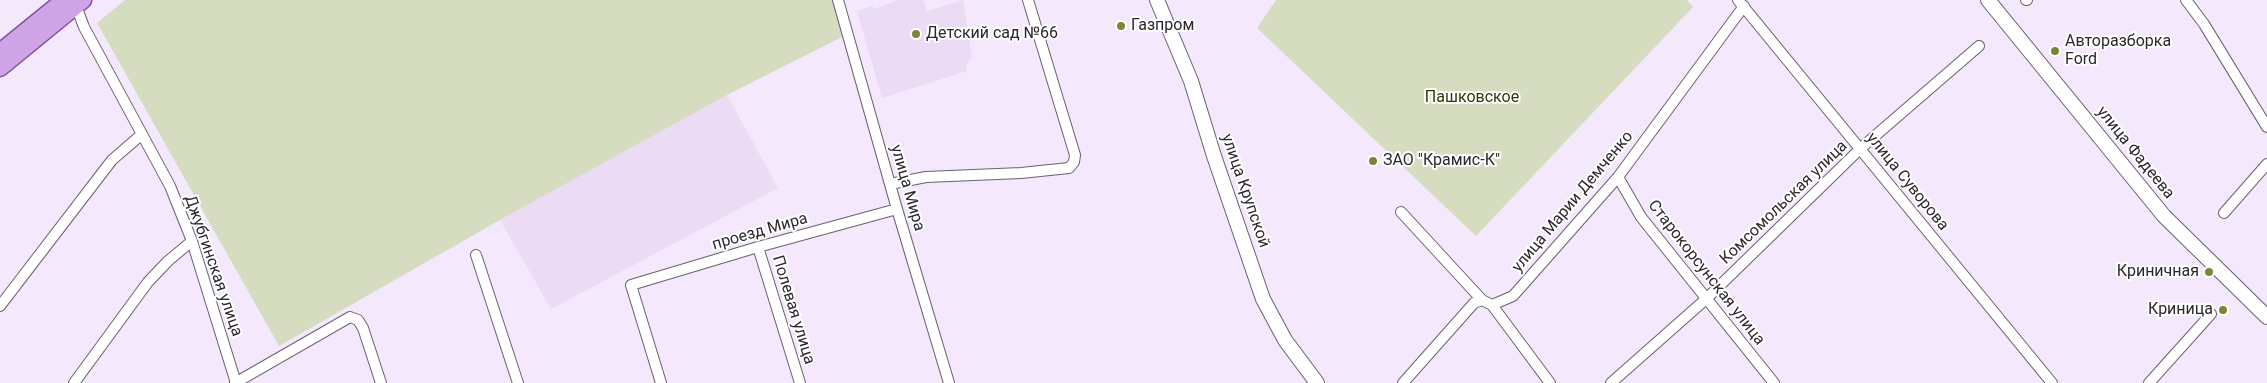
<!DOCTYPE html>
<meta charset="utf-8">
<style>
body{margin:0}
canvas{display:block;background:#f4e8fc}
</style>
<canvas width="2267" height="383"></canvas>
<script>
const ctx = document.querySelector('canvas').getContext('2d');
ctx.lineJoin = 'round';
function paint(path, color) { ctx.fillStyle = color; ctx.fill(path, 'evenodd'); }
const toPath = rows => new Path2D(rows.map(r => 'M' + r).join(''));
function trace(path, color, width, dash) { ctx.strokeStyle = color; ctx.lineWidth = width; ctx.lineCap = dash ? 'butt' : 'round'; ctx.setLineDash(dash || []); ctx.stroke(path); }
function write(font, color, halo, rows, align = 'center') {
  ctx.font = font + ' Roboto,sans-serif'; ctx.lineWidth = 4; ctx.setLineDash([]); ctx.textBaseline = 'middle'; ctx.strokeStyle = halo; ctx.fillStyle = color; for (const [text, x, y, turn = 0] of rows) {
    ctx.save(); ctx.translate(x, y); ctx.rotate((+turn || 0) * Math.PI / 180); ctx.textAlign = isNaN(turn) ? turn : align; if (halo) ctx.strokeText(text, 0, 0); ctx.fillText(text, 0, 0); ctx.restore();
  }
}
paint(toPath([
 [898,0,923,0,927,11,963,0,972,58,966,64,967,71,882,98,857,11,872,6,874,9],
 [727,95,778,188,551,309,500,220]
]), '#ebdbf5');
paint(toPath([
 [125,0,832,0,842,37,727,95,500,220,279,346,97,23],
 [1276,0,1687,0,1693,7,1476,236,1257,28]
]), '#d6dcc0');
const street = toPath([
 [838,0,897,209,949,383],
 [1738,0,2052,383],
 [2026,0,2027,0],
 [2186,0,2204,24,2267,127],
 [76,6,84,27,170,186,192,241,236,383],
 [1618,177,1641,217,1774,383],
 [890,184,926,177,1021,173,1069,168,1074,162,1075,155,1028,0],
 [1401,212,1482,300],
 [2224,213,2267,164],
 [758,247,800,383],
 [476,255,518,383],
 [1492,305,1550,383],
 [0,306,112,160,141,135],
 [74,383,148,282,168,261,192,241],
 [235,383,350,317,358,320,363,328,381,383],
 [661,383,631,285,758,247,897,209],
 [1403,383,1474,303,1482,300,1492,305,1513,296,1618,177,1744,6],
 [1611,383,1706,299,1861,148,1979,46],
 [2149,383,2211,314]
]);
const secondary = toPath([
 [1157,0,1191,81,1214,156,1263,299,1285,340,1317,383],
 [1988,0,2164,216,2267,317]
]);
const primary = toPath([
 [0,52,64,0],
 [0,68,83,0]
]);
trace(street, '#6a6071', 12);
trace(secondary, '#6a6071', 16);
trace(primary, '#80509b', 19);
trace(street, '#fff', 10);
trace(secondary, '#fff', 14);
trace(primary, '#cfa4e6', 16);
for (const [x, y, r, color] of [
 [1121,26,5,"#798734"],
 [916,34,5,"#798734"],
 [2055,51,5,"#798734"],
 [1373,161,5,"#798734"],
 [2209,272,5,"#798734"],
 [2223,310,5,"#798734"]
]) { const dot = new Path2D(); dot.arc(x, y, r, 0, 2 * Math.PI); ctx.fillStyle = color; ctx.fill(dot); trace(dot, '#fff', 2); }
write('16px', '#2a262d', '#fff', [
 ["Газпром",1131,26],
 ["Детский сад №66",926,34],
 ["Авторазборка",2065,42],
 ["Ford",2065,60],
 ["ЗАО \"Крамис-К\"",1383,161],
 ["Криничная",2199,272,"right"],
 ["Криница",2213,310,"right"]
], 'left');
write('16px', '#303701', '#fff', [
 ["Пашковское",1472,98]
]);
write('16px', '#2a262d', '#fff', [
 ["улица Фадеева",2135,153,51],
 ["улица Суворова",1907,182,51],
 ["улица Мира",907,188,74],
 ["улица Крупской",1245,191,71],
 ["улица Марии Демченко",1573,202,-50],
 ["Комсомольская улица",1784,203,-44],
 ["проезд Мира",760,232,-16],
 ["Джубгинская улица",213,266,71],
 ["Старокорсунская улица",1706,273,52],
 ["Полевая улица",793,310,73]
]);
</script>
